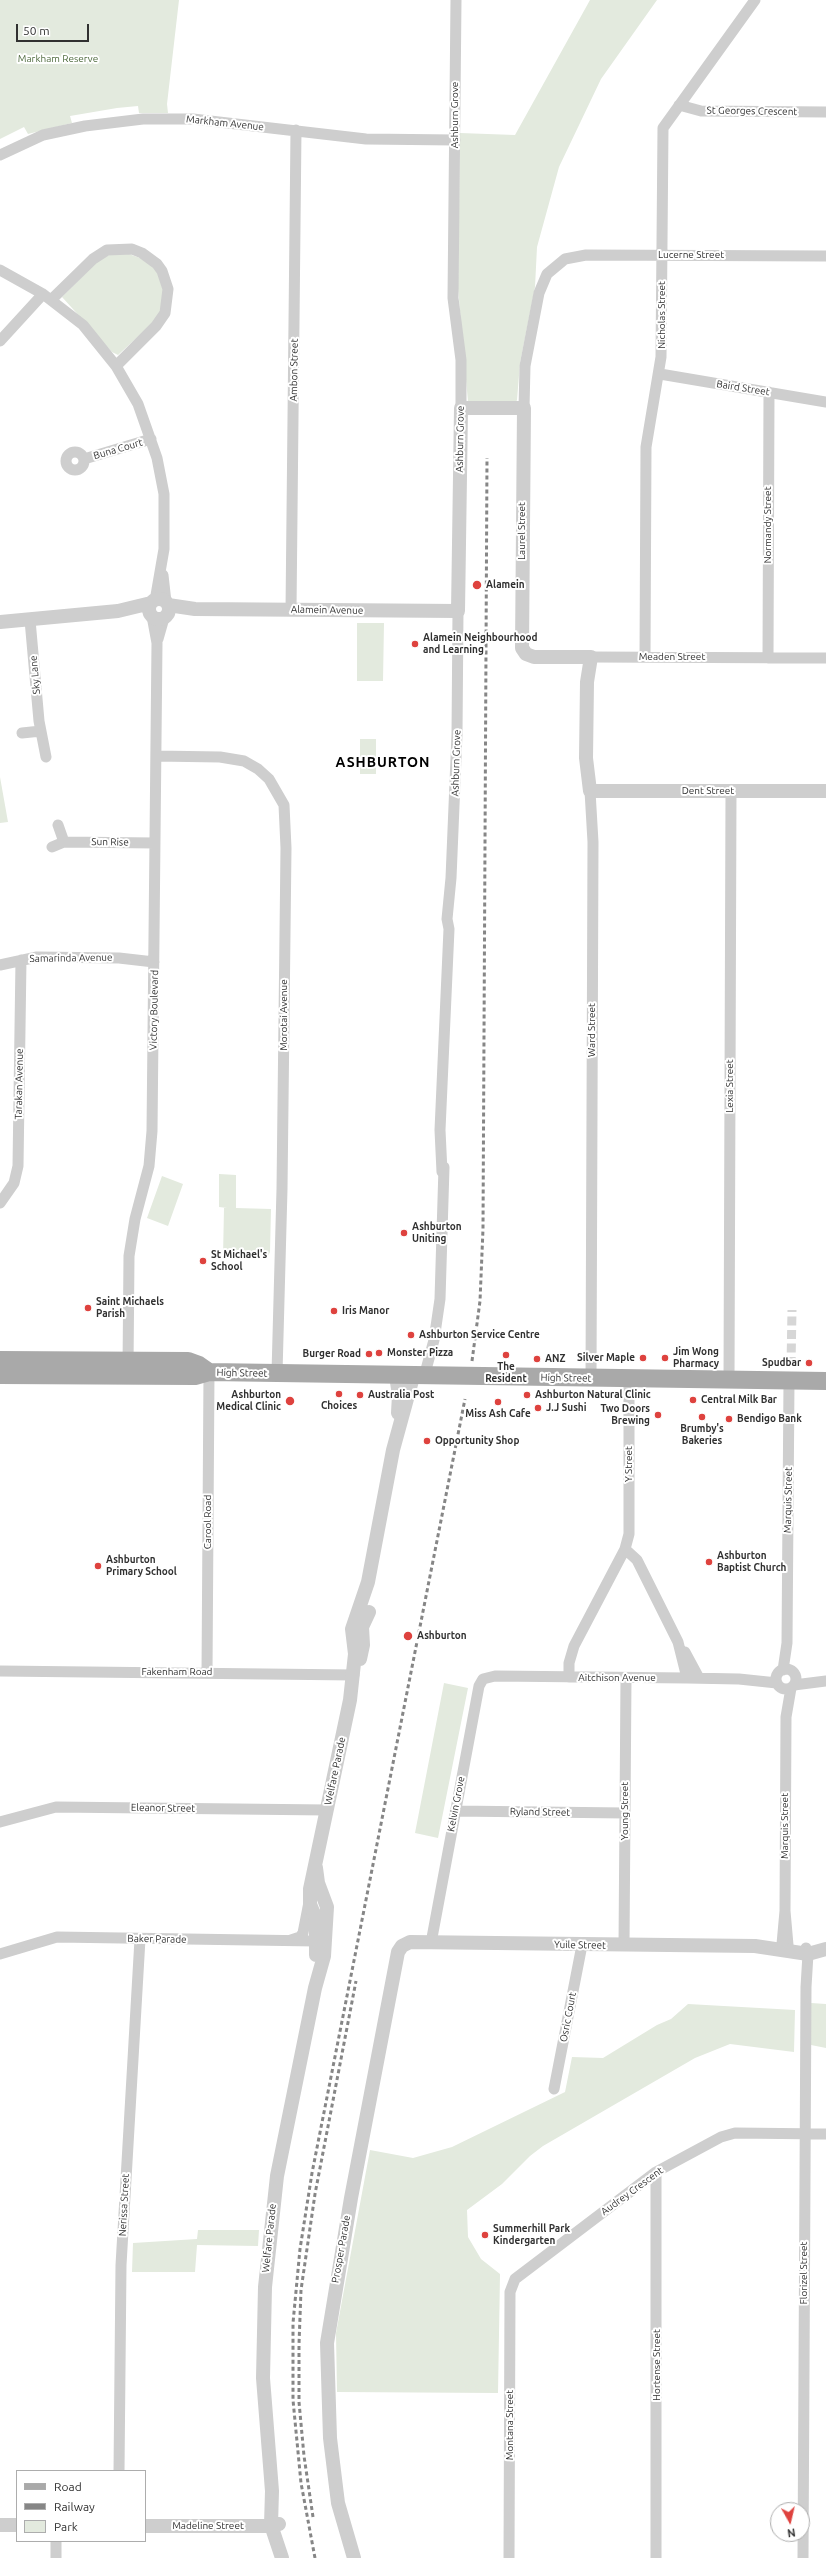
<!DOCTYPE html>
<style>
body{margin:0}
#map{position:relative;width:826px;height:2558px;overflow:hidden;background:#fff;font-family:Ubuntu,sans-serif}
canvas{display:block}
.legend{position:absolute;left:16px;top:2470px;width:130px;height:72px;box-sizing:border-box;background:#fff;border:1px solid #adadad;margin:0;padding:5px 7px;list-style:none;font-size:12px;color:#313131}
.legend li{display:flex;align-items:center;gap:8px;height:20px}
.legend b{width:20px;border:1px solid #adadad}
.north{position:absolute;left:770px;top:2502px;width:40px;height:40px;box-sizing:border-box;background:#fff;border:1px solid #adadad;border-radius:50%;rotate:172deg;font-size:11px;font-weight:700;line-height:16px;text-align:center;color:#313131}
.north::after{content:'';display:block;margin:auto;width:14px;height:18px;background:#de423e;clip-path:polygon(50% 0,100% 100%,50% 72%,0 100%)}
.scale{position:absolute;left:16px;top:24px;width:73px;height:18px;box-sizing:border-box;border:2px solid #313131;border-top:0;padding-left:5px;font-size:12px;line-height:14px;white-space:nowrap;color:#313131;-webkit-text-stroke:3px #fff;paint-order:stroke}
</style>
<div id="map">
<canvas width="826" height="2558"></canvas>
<ul class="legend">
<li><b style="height:5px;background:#a9a9a9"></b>Road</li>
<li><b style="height:5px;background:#868686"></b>Railway</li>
<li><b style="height:11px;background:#e3eade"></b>Park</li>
</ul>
<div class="north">N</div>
<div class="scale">50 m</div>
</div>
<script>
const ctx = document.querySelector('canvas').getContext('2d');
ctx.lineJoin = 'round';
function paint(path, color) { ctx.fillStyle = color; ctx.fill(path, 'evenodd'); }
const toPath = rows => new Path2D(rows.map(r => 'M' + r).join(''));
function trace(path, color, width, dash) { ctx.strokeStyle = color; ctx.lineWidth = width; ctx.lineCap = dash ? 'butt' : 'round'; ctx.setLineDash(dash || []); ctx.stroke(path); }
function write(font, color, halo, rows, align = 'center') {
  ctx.font = font + ' Ubuntu,sans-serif'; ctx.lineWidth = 4; ctx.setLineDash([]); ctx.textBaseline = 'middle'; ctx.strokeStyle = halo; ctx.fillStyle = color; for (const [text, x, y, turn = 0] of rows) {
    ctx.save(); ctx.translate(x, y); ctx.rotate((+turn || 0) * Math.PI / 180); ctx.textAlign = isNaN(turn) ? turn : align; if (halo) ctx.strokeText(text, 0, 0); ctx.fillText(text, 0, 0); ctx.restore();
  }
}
paint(toPath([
 [0,0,179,0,167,104,168,113,139,113,138,106,117,108,70,116,72,123,28,134,24,127,0,139],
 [590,0,657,0,601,79,559,167,537,247,535,287,520,363,517,400,516,402,468,402,458,288,460,133,515,135],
 [126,253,143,259,155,269,163,284,164,300,158,318,118,355,112,352,62,297,98,261,111,254],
 [357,623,384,623,383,681,357,681],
 [360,739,376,739,376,774,360,774],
 [0,777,8,822,0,823],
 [219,1174,236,1175,236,1208,271,1209,270,1252,267,1258,223,1257,224,1208,227,1208,219,1207],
 [162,1176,183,1184,168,1226,147,1218],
 [444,1683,468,1688,438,1838,415,1833],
 [811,2003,826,2004,826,2048,811,2045],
 [688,2004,795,2010,794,2052,730,2044,695,2058,543,2146,530,2156,502,2184,467,2210,468,2237,481,2259,500,2274,498,2393,337,2392,336,2333,370,2150,413,2158,452,2147,565,2092,572,2057,603,2058,657,2025,671,2019],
 [198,2230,259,2230,258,2246,197,2245,195,2272,132,2272,133,2243,197,2239]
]), '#e3eade');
trace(toPath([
 [791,1366,792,1310]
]), '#d6d6d6', 9, [9, 4.5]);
trace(toPath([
 [456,0,453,298,461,360,461,408],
 [679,105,701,111,826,112],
 [0,155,43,135,85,126,143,119,193,119,366,139,455,140],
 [0,270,43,294,83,325,116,366,138,404,157,458,164,494,164,549,155,601],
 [51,300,93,259,107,250,132,249,142,253,157,264,162,271,168,289,165,313,156,326,116,366],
 [0,341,43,294],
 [660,374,826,402],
 [524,408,525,366,539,293,547,274,565,259,586,255,826,256],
 '66 461a9 9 0 1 1 18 0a9 9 0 1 1-18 0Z',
 [84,459,151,439],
 [163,575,166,602],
 [291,610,296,130],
 [30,620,39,721,46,757],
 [158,639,164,618],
 [591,657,826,658],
 [645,657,646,447,661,357,663,128,755,0],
 [768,658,769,392],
 [22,733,41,731],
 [156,756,220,757,244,761,258,769,269,779,284,805,286,848,282,1189,277,1373],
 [590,791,593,842,591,1379],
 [58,825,64,842,155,843],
 [52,847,64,842],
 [0,965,37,957,119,958,154,962],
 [442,1172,440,1130,449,929,447,919,451,878,457,734,458,611],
 [0,1203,14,1183,18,1166,21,960],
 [128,1367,129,1256,135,1219,149,1166,152,1131,157,643,152,616],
 [424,1377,434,1340,440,1299,444,1167],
 [629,1379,629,1534,625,1549,637,1560,678,1642,687,1678],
 [729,1380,731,791],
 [685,1652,699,1678],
 '776 1679a10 10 0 1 1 20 0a10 10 0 1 1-20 0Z',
 [783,1670,787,1643,789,1381],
 [0,1671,354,1675],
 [207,1673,209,1372],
 [569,1677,569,1663,574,1646,625,1549],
 [794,1685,826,1681],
 [455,1811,625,1813],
 [0,1822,56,1807,327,1810],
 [785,1911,782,1944,785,1950,788,1945,785,1911,786,1717,791,1688],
 [291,1940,300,1937,303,1933,309,1902],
 [431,1943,479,1686,483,1679,495,1676,687,1678,739,1679,777,1683],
 [624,1945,626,1678],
 [0,1954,57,1937,316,1941],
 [554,2089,582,1945],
 [656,2172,656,2558],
 [119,2471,121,2265,140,1939],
 [56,2558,56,2541],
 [509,2558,510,2292,515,2279,656,2172,721,2137,735,2133,826,2134],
 [803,2558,806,1987,808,1954,806,1948]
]), '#cecece', 11);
trace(toPath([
 '149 609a10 10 0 1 1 20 0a10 10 0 1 1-20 0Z',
 [168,605,195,609,458,611,461,408,524,408,522,648,526,654,534,657,591,657,587,682,586,758,590,791,826,791],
 [0,622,118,611,151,603],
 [396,1376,399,1395,398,1413],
 [360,1659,363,1645,362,1627,369,1612],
 [316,1955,316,1919,310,1904,310,1889,350,1700,355,1654,352,1629,368,1582,393,1450,413,1377],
 [0,2525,17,2525],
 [145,2526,268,2526,279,2524],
 [282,2558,271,2525,272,2491,263,2378,265,2287,277,2176,315,1988,324,1956,327,1907,318,1883,316,1868],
 [354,2558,338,2503,330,2438,327,2343,351,2198,398,1952,402,1946,410,1942,755,1946,808,1954,826,1949]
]), '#cecece', 14);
trace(toPath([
 [0,1360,188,1361,199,1365,209,1372],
 [0,1375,195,1376,209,1372,826,1381]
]), '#a9a9a9', 18);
trace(toPath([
 [472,1361,480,1301,483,1229,487,458],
 [313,2517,304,2456,299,2402,299,2344,301,2290,315,2194,356,1981],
 [315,2558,301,2483,293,2400,293,2323,300,2249,312,2173,465,1399]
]), '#868686', 3, [4, 3]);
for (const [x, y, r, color] of [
 [477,585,5,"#de423e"],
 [415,644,4,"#de423e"],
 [404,1233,4,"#de423e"],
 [203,1261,4,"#de423e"],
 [88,1308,4,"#de423e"],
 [334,1311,4,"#de423e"],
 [411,1335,4,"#de423e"],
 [379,1353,4,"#de423e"],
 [369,1354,4,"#de423e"],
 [506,1355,4,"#de423e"],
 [643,1358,4,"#de423e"],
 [665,1358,4,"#de423e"],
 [537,1359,4,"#de423e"],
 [809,1363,4,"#de423e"],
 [339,1394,4,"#de423e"],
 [360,1395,4,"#de423e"],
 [527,1395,4,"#de423e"],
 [693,1400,4,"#de423e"],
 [290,1401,5,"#de423e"],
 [498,1402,4,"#de423e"],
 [538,1408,4,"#de423e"],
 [658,1415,4,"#de423e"],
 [702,1417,4,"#de423e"],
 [729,1419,4,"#de423e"],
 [427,1441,4,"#de423e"],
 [709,1562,4,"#de423e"],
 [98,1566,4,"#de423e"],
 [408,1636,5,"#de423e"],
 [485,2235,4,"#de423e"]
]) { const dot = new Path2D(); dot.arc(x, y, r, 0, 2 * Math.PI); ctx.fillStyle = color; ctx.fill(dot); trace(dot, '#fff', 1.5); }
write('10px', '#506c40', '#fff', [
 ["Markham Reserve",58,59]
]);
write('10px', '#313131', '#fff', [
 ["St Georges Crescent",752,111,1],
 ["Ashburn Grove",455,115,-90],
 ["Markham Avenue",225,123,6],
 ["Lucerne Street",691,255],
 ["Nicholas Street",662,315,-90],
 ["Ambon Street",294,370,-89],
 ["Baird Street",743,388,9],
 ["Ashburn Grove",460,439,-89],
 ["Buna Court",118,449,-16],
 ["Normandy Street",768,525,-90],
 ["Laurel Street",522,531,-90],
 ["Alamein Avenue",327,610,1],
 ["Meaden Street",672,657],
 ["Sky Lane",35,675,-95],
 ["Ashburn Grove",456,763,-88],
 ["Dent Street",708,791],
 ["Sun Rise",110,842,1],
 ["Samarinda Avenue",71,958,-1],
 ["Victory Boulevard",154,1010,-89],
 ["Morotai Avenue",284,1015,-90],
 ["Ward Street",592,1030,-90],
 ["Tarakan Avenue",19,1084,-89],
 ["Lexia Street",730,1086,-90],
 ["High Street",242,1373,1],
 ["High Street",566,1378,1],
 ["Y Street",629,1464,-90],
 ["Marquis Street",788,1500,-89],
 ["Carool Road",208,1522,-90],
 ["Fakenham Road",177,1672],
 ["Aitchison Avenue",617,1678],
 ["Welfare Parade",335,1771,-78],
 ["Kelvin Grove",456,1804,-79],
 ["Eleanor Street",163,1808,1],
 ["Young Street",625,1811,-90],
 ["Ryland Street",540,1812,1],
 ["Marquis Street",785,1826,-90],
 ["Baker Parade",157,1939,1],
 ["Yuile Street",580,1945,1],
 ["Osric Court",568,2017,-79],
 ["Audrey Crescent",632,2191,-36],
 ["Nerissa Street",124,2205,-87],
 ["Welfare Parade",269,2238,-84],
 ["Prosper Parade",341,2249,-80],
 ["Florizel Street",804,2273,-90],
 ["Hortense Street",657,2365,-90],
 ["Montana Street",510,2425,-90],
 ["Madeline Street",208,2526]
]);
write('bold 10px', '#313131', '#fff', [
 ["Alamein",486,585],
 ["Alamein Neighbourhood",423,638],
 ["and Learning",423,650],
 ["Ashburton",412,1227],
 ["Uniting",412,1239],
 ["St Michael's",211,1255],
 ["School",211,1267],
 ["Saint Michaels",96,1302],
 ["Parish",96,1314],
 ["Iris Manor",342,1311],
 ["Ashburton Service Centre",419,1335],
 ["Jim Wong",673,1352],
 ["Pharmacy",673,1364],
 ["Monster Pizza",387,1353],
 ["Burger Road",361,1354,"right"],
 ["Silver Maple",635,1358,"right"],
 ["ANZ",545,1359],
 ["Spudbar",801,1363,"right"],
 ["The",506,1367,"center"],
 ["Resident",506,1379,"center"],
 ["Ashburton",281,1395,"right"],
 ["Medical Clinic",281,1407,"right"],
 ["Australia Post",368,1395],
 ["Ashburton Natural Clinic",535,1395],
 ["Central Milk Bar",701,1400],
 ["Choices",339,1406,"center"],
 ["J.J Sushi",546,1408],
 ["Two Doors",650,1409,"right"],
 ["Brewing",650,1421,"right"],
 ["Miss Ash Cafe",498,1414,"center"],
 ["Bendigo Bank",737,1419],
 ["Brumby's",702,1429,"center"],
 ["Bakeries",702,1441,"center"],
 ["Opportunity Shop",435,1441],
 ["Ashburton",717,1556],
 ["Baptist Church",717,1568],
 ["Ashburton",106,1560],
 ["Primary School",106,1572],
 ["Ashburton",417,1636],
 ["Summerhill Park",493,2229],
 ["Kindergarten",493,2241]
], 'left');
ctx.letterSpacing = '1px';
write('bold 14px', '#000', '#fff', [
 ["ASHBURTON",383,762]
]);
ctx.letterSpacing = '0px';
</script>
